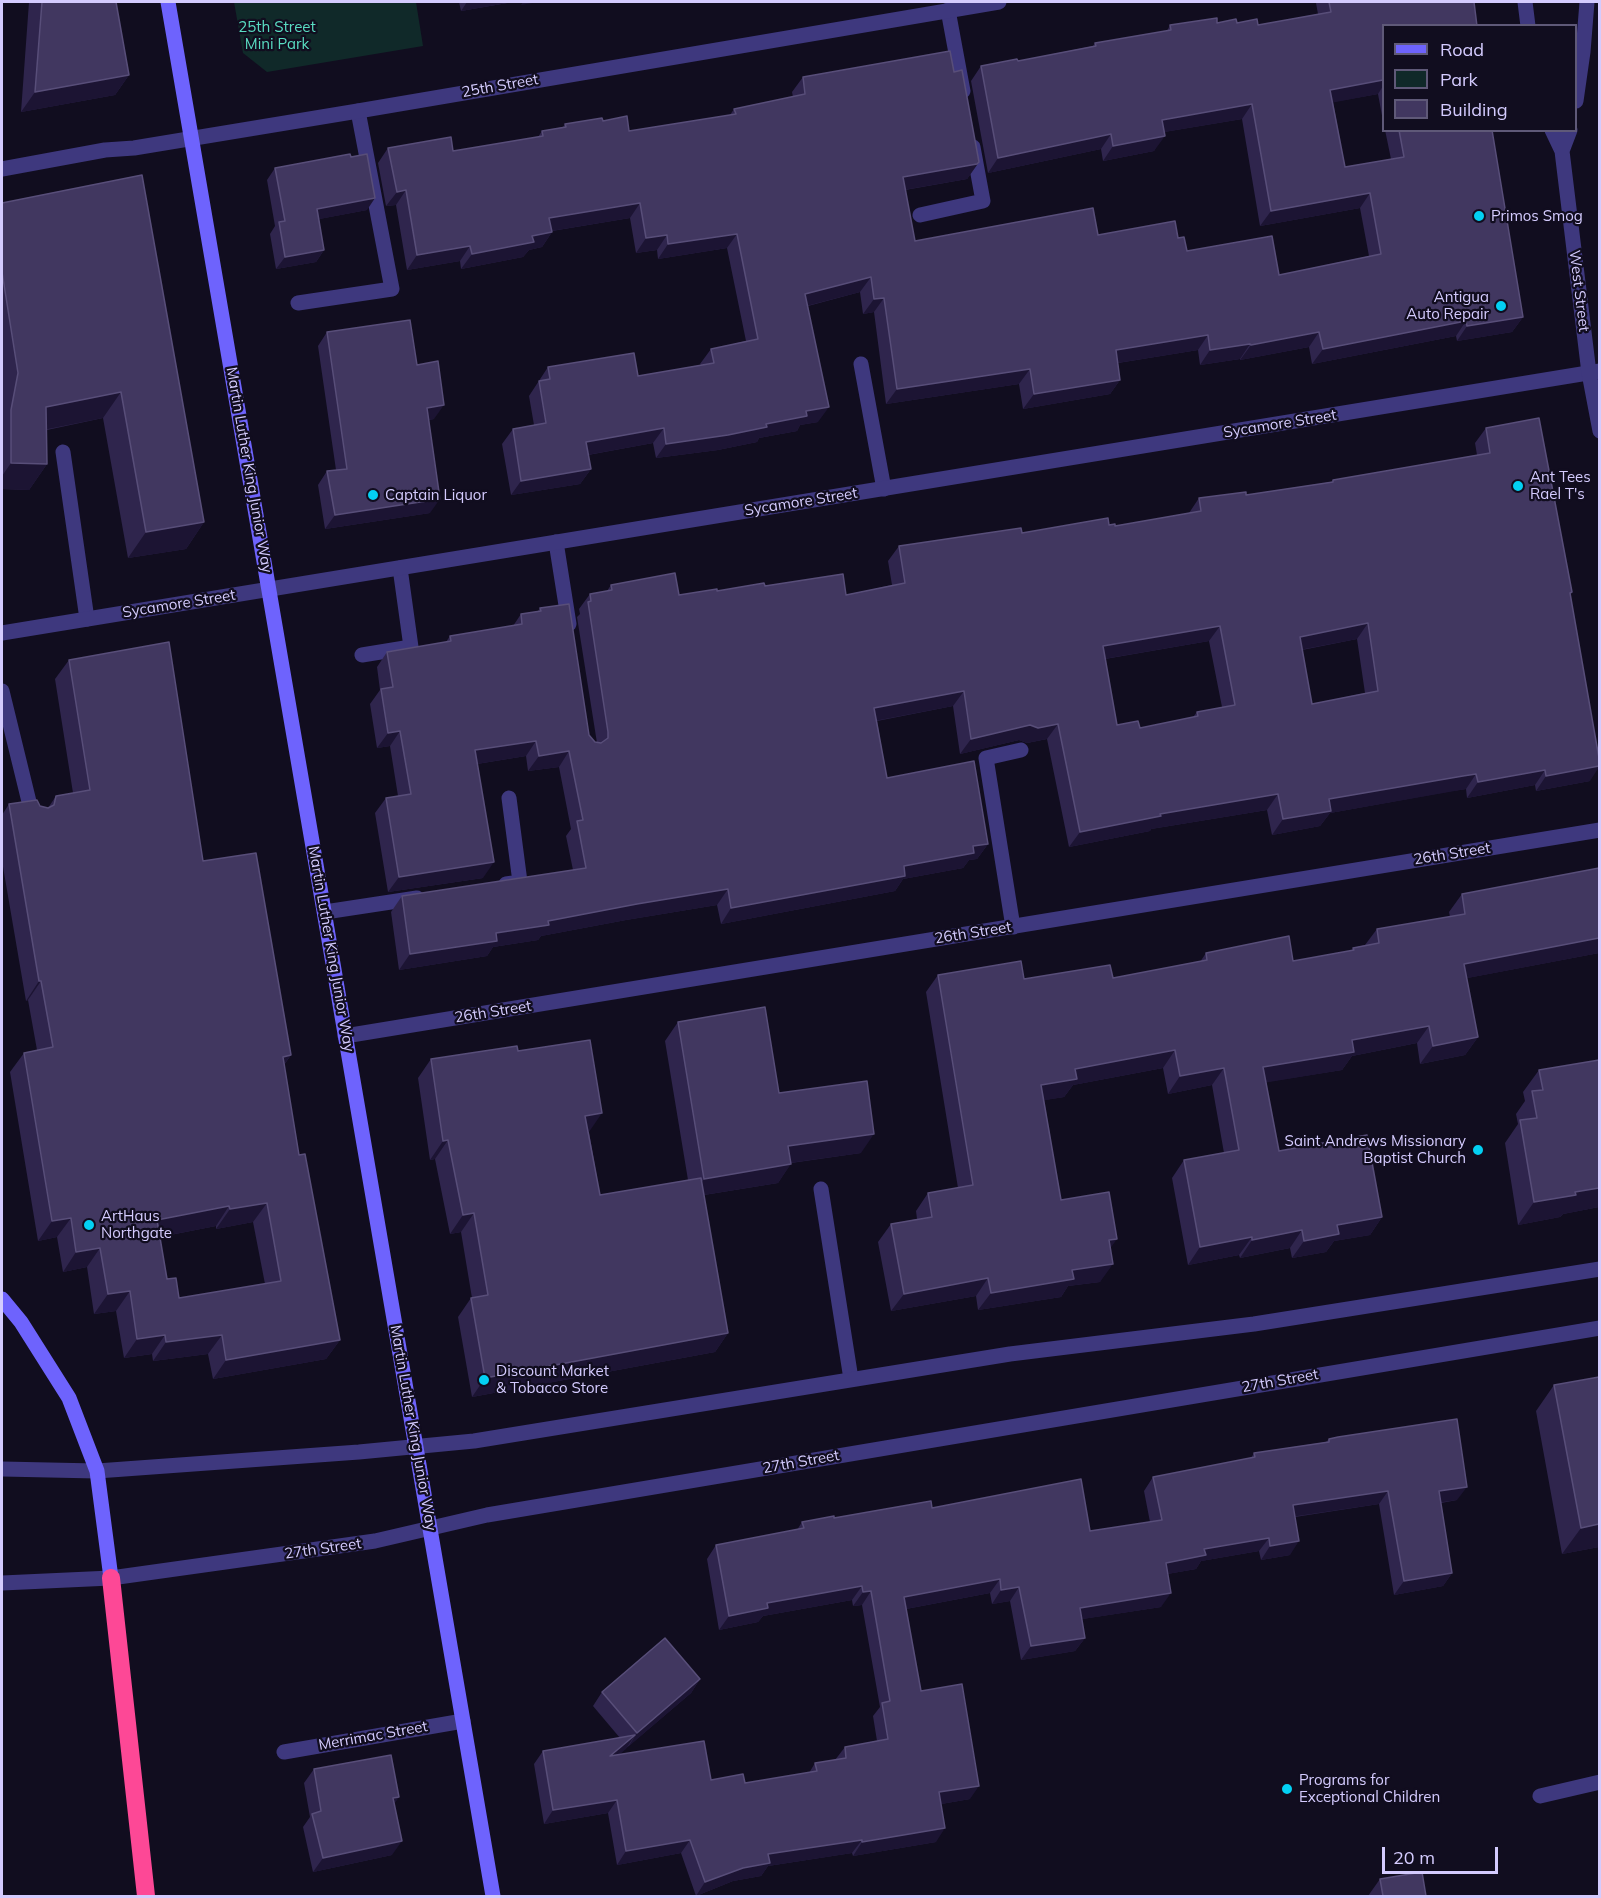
<!DOCTYPE html>
<style>
body{margin:0}
#map{position:relative;width:1601px;height:1898px;overflow:hidden;background:#110d1f;font-family:Mulish,sans-serif}
canvas{display:block}
.frame{position:absolute;inset:0;border:3px solid #d4cbfe;pointer-events:none}
.legend{position:absolute;left:1382px;top:24px;width:195px;height:108px;box-sizing:border-box;background:#110d1f;border:2px solid #5f5978;margin:0;padding:8px 10px;list-style:none;font-size:18px;color:#d4cbfe}
.legend li{display:flex;align-items:center;gap:12px;height:30px}
.legend b{width:30px;border:2px solid #5f5978}
.scale{position:absolute;left:1382px;top:1847px;width:116px;height:27px;box-sizing:border-box;border:3px solid #d4cbfe;border-top:0;padding-left:8px;font-size:18px;line-height:21px;white-space:nowrap;color:#d4cbfe;-webkit-text-stroke:4px #110d1f;paint-order:stroke}
</style>
<div id="map">
<canvas width="1601" height="1898"></canvas>
<div class="frame"></div>
<ul class="legend">
<li><b style="height:8px;background:#6e63fd"></b>Road</li>
<li><b style="height:16px;background:#102929"></b>Park</li>
<li><b style="height:16px;background:#413760"></b>Building</li>
</ul>
<div class="scale">20 m</div>
</div>
<script>
const ctx = document.querySelector('canvas').getContext('2d');
ctx.lineJoin = 'round';
function paint(path, color) { ctx.fillStyle = color; ctx.fill(path, 'evenodd'); }
const toPath = rows => new Path2D(rows.map(r => 'M' + r).join(''));
function trace(path, color, width, dash) { ctx.strokeStyle = color; ctx.lineWidth = width; ctx.lineCap = dash ? 'butt' : 'round'; ctx.setLineDash(dash || []); ctx.stroke(path); }
function write(font, color, halo, rows, align = 'center') {
  ctx.font = font + ' Mulish,sans-serif'; ctx.lineWidth = 4.5; ctx.setLineDash([]); ctx.textBaseline = 'middle'; ctx.strokeStyle = halo; ctx.fillStyle = color; for (const [text, x, y, turn = 0] of rows) {
    ctx.save(); ctx.translate(x, y); ctx.rotate((+turn || 0) * Math.PI / 180); ctx.textAlign = isNaN(turn) ? turn : align; if (halo) ctx.strokeText(text, 0, 0); ctx.fillText(text, 0, 0); ctx.restore();
  }
}
paint(toPath([
 [234,2,416,2,423,46,267,72,243,53]
]), '#102929');
trace(toPath([
 [948,10,963,91],
 [920,215,983,201,973,147],
 [298,303,392,289,358,111],
 [861,364,884,489],
 [63,452,87,619],
 [556,542,569,624],
 [362,655,411,647,400,568],
 [2,691,33,818],
 [506,884,520,882,509,798],
 [325,912,417,898],
 [1013,927,986,758,1021,750],
 [821,1189,851,1379],
 [1540,1796,1600,1782]
]), '#3e387e', 15);
trace(toPath([
 [2,169,105,150,134,148,358,111,999,2],
 [2,633,1600,371],
 [345,1036,1600,830],
 [284,1752,463,1721]
]), '#3e387e', 15);
trace(toPath([
 [1525,2,1528,26],
 [1576,101,1583,52,1587,2],
 [1552,130,1562,151,1589,373,1600,431],
 [1562,151,1570,130],
 [2,1469,97,1471,359,1452,474,1441,1010,1354,1254,1324,1600,1269],
 [2,1583,111,1578,375,1541,487,1515,1600,1328]
]), '#3e387e', 15);
trace(toPath([
 [168,2,493,1896],
 [2,1299,21,1322,69,1398,97,1471,111,1578]
]), '#6e63fd', 15);
trace(toPath([
 [111,1578,146,1896]
]), '#fd4896', 18);
paint(toPath([
 [29,2,116,2,129,75,115,95,21,112],
 [459,2,513,2,461,11],
 [1316,2,1474,2,1383,26,1383,121,1378,94,1333,102,1345,167,1391,159,1385,130,1492,130,1523,317,1512,332,1457,341,1456,336,1312,364,1309,347,1240,360,1240,359,1200,365,1198,350,1118,363,1120,380,1110,394,1023,409,1019,384,886,404,874,312,863,314,860,292,808,306,818,422,800,425,797,431,759,438,757,442,718,450,656,458,653,443,588,455,591,469,580,484,511,495,502,444,513,429,534,425,529,396,548,367,638,376,701,365,700,364,711,349,746,341,727,248,658,259,657,250,636,253,630,218,552,231,552,232,542,247,529,250,523,257,461,269,460,261,407,270,396,205,386,206,378,163,388,148,453,151,538,137,542,131,563,127,565,124,603,121,629,131,730,115,734,109,793,97,792,92,803,77,954,72,979,162,967,179,905,190,915,241,1098,235,1178,238,1187,251,1279,275,1369,256,1360,208,1260,226,1242,119,1164,132,1154,151,1103,161,1101,149,988,173,971,81,981,66,1018,61,1093,46,1095,43,1167,31,1170,25,1217,23,1258,25,1318,14,1316,3],
 [275,168,367,210,319,219,324,250,316,262,276,269,270,234,275,226,267,180],
 [2,203,204,522,186,549,128,558,103,418,47,430,47,464,29,490,2,489],
 [327,332,417,365,434,419,428,420,430,513,325,529,318,485,327,471,336,470,318,346],
 [1486,428,1572,592,1570,595,1590,781,1536,791,1535,785,1467,798,1466,789,1452,791,1330,813,1320,826,1272,835,1267,810,1151,829,1150,831,1069,847,1047,739,1027,743,1019,740,960,754,953,706,877,721,887,778,988,844,977,859,969,860,963,868,903,879,895,891,721,924,717,905,626,920,541,936,538,940,493,947,487,956,399,970,391,912,402,896,573,870,566,836,571,829,559,767,528,771,526,756,477,764,483,878,388,892,375,813,386,798,398,796,390,746,377,748,370,704,380,690,377,667,387,652,446,642,450,636,513,626,521,614,538,611,540,608,589,735,595,742,597,743,577,617,580,614,579,609,590,594,607,591,611,585,679,595,717,591,765,586,846,595,892,585,888,561,899,546,1109,525,1115,526,1189,513,1199,498,1246,495,1331,482,1333,480,1477,455,1475,443],
 [1357,639,1365,693,1312,704,1302,650],
 [1209,641,1222,707,1197,712,1193,717,1140,728,1117,725,1105,659],
 [69,660,203,861,291,1055,284,1065,299,1155,340,1340,326,1359,213,1379,208,1354,153,1361,152,1354,124,1358,116,1311,94,1314,87,1267,63,1272,57,1237,38,1241,10,1072,24,1053,37,1050,28,1000,26,1001,2,861,2,815,9,804,40,806,48,808,56,796,73,793,55,679],
 [253,1222,265,1284,179,1298,167,1279,160,1237,216,1226,216,1229],
 [1599,868,1599,953,1467,978,1478,1037,1465,1055,1420,1064,1417,1043,1352,1056,1342,1070,1266,1082,1279,1151,1382,1217,1370,1235,1334,1241,1326,1252,1292,1258,1290,1248,1240,1258,1239,1255,1188,1265,1172,1178,1184,1160,1224,1153,1212,1085,1168,1094,1163,1068,1073,1085,1064,1097,1044,1100,1061,1200,1110,1249,1100,1282,1068,1286,1061,1297,978,1310,976,1296,891,1311,878,1242,891,1224,917,1219,916,1211,928,1193,958,1188,926,992,938,975,1024,979,1113,978,1200,962,1206,953,1293,961,1351,951,1353,948,1365,945,1377,929,1450,917,1449,912,1462,894],
 [678,1022,779,1093,861,1153,791,1163,778,1183,704,1195,728,1333,715,1352,472,1397,458,1317,471,1298,472,1298,461,1232,450,1234,435,1159,430,1160,418,1078,431,1059,518,1051,589,1132,600,1195,688,1180,665,1041],
 [1599,1060,1599,1207,1563,1214,1560,1217,1518,1225,1505,1143,1518,1124,1516,1114,1525,1101,1523,1092,1539,1070],
 [1554,1385,1599,1547,1562,1554,1536,1411],
 [1329,1439,1457,1500,1441,1503,1452,1573,1443,1586,1394,1595,1379,1504,1295,1517,1290,1555,1261,1560,1259,1551,1201,1561,1196,1569,1167,1574,1161,1607,1082,1619,1085,1638,1075,1651,1021,1660,1010,1601,992,1604,990,1593,906,1609,921,1691,970,1799,941,1804,936,1842,853,1856,852,1853,768,1866,761,1876,733,1881,696,1896,681,1853,617,1865,608,1813,544,1824,534,1764,543,1751,620,1738,593,1706,602,1692,700,1679,691,1693,618,1755,711,1780,745,1783,809,1773,815,1763,835,1760,845,1747,877,1741,873,1716,880,1707,862,1605,853,1606,852,1600,763,1616,758,1622,719,1630,707,1559,716,1545,797,1530,802,1522,932,1508,1090,1531,1150,1522,1144,1491,1153,1477,1251,1458,1254,1453,1326,1442],
 [314,1769,399,1797,394,1803,392,1855,313,1872,303,1827,310,1817,304,1783],
 [1380,1879,1426,1896,1368,1896]
]), '#2f254d');
paint(toPath([
 [467,2,513,2,461,11],
 [523,2,538,2,521,5],
 [129,75,115,95,21,112,35,92],
 [1383,80,1383,86,1378,94,1320,105,1330,90],
 [1252,104,1242,119,1152,134,1162,120],
 [1111,134,1101,149,988,173,998,158],
 [1165,136,1154,151,1103,161,1113,146],
 [979,162,967,179,892,192,903,177],
 [406,190,396,205,386,206,397,192],
 [1370,193,1360,208,1260,226,1271,211],
 [375,198,367,210,309,221,317,209],
 [640,203,630,218,539,233,549,218],
 [552,232,542,247,529,250,523,257,461,269,472,254,532,236],
 [737,234,727,248,658,259,668,244],
 [667,235,657,250,636,253,646,238],
 [470,246,460,261,407,270,417,255],
 [324,250,316,262,276,269,285,257],
 [871,277,860,292,795,309,805,294],
 [884,298,874,312,863,314,874,299],
 [1523,317,1512,332,1457,341,1467,326],
 [1466,321,1456,336,1312,364,1323,349],
 [1319,332,1309,347,1240,360,1251,345],
 [1208,335,1198,350,1105,365,1116,350],
 [1250,344,1240,359,1200,365,1210,350],
 [1030,369,1019,384,886,404,897,389],
 [1120,380,1110,394,1023,409,1034,394],
 [121,392,103,418,28,433,46,407],
 [444,405,434,419,417,422,427,408],
 [829,407,818,422,800,425,797,431,759,438,757,442,718,450,656,458,666,444,766,424,806,411],
 [664,428,653,443,576,457,586,442],
 [11,463,47,464,29,490,2,489,2,476],
 [591,469,580,484,511,495,521,481],
 [440,499,430,513,325,529,335,515],
 [204,522,186,549,128,558,146,532],
 [1368,623,1357,639,1289,652,1300,637],
 [1220,626,1209,641,1092,661,1103,646],
 [964,691,953,706,864,723,874,708],
 [1058,724,1047,739,1027,743,1019,740,960,754,971,739,1030,725],
 [400,731,390,746,377,748,388,733],
 [536,741,526,756,464,766,475,750],
 [569,751,559,767,528,771,539,756],
 [1599,766,1599,767,1590,781,1536,791,1546,776],
 [1545,770,1535,785,1467,798,1478,782],
 [1476,774,1466,789,1330,813,1320,826,1272,835,1283,819,1329,799],
 [1278,794,1267,810,1151,829,1150,831,1069,847,1080,832,1160,814],
 [988,844,977,859,969,860,963,868,903,879,895,891,721,924,731,908,904,866,973,846],
 [494,862,483,878,388,892,399,877],
 [728,889,717,905,626,920,541,936,538,940,493,947,487,956,399,970,410,954,496,933,548,921,637,904],
 [1599,938,1599,953,1452,981,1464,964],
 [39,981,41,981,28,1000,26,1001],
 [1429,1026,1417,1043,1352,1056,1342,1070,1251,1085,1263,1067,1352,1040],
 [1478,1037,1465,1055,1420,1064,1433,1046],
 [1175,1050,1163,1068,1073,1085,1064,1097,1029,1103,1041,1085,1075,1069],
 [291,1055,277,1074,283,1057],
 [1224,1068,1212,1085,1168,1094,1180,1076],
 [602,1113,589,1132,572,1135,585,1116],
 [874,1134,861,1153,775,1165,788,1146],
 [448,1140,435,1159,430,1160,443,1141],
 [791,1164,778,1183,691,1197,704,1179],
 [1599,1188,1599,1207,1563,1214,1560,1217,1518,1225,1534,1202,1575,1192],
 [267,1203,253,1222,216,1229,230,1209],
 [229,1206,216,1226,144,1240,157,1220],
 [474,1213,461,1232,450,1234,463,1215],
 [1382,1217,1370,1235,1334,1241,1326,1252,1292,1258,1304,1241,1337,1225],
 [71,1218,57,1237,38,1241,52,1221],
 [1302,1230,1290,1248,1240,1258,1252,1240],
 [1252,1237,1239,1255,1188,1265,1200,1247],
 [1117,1239,1104,1257,1109,1240],
 [100,1248,87,1267,63,1272,76,1252],
 [1113,1264,1100,1282,1068,1286,1061,1297,978,1310,991,1293,1072,1270],
 [988,1278,976,1296,891,1311,904,1294],
 [130,1291,116,1311,94,1314,108,1294],
 [728,1333,715,1352,472,1397,485,1378],
 [165,1335,152,1354,124,1358,137,1339],
 [222,1335,208,1354,153,1361,166,1342],
 [340,1340,326,1359,213,1379,226,1360],
 [1467,1487,1457,1500,1429,1504,1439,1491],
 [1388,1491,1379,1504,1284,1518,1293,1505],
 [1599,1524,1599,1547,1562,1554,1581,1528],
 [1269,1538,1259,1551,1201,1561,1196,1569,1156,1576,1166,1563,1204,1549],
 [1299,1541,1290,1555,1261,1560,1270,1546],
 [1452,1573,1443,1586,1394,1595,1404,1581],
 [1000,1579,990,1593,895,1611,904,1597],
 [862,1586,852,1600,763,1616,758,1622,719,1630,729,1616,767,1603],
 [1019,1587,1010,1601,992,1604,1001,1590],
 [871,1591,862,1605,853,1606,863,1592],
 [1171,1593,1161,1607,1070,1621,1080,1608],
 [1085,1638,1075,1651,1021,1660,1031,1646],
 [700,1679,691,1693,628,1747,637,1733],
 [635,1735,626,1749,601,1770,610,1756],
 [979,1786,970,1799,930,1806,939,1792],
 [399,1797,389,1811,393,1798],
 [617,1800,608,1813,544,1824,553,1810],
 [945,1828,936,1842,853,1856,862,1842],
 [690,1840,681,1853,617,1865,626,1851],
 [862,1840,852,1853,768,1866,761,1876,733,1881,696,1896,705,1882,768,1854],
 [402,1841,392,1855,313,1872,323,1858]
]), '#1c1433');
const building = toPath([
 [42,2,116,2,129,75,35,92,42,2],
 [1329,2,1474,2,1477,26,1383,26,1383,80,1330,90,1345,167,1404,157,1399,130,1492,130,1523,317,1467,326,1466,321,1323,349,1319,332,1251,345,1250,344,1210,350,1208,335,1116,350,1120,380,1034,394,1030,369,897,389,884,298,874,299,871,277,805,294,829,407,806,411,807,416,766,424,767,427,728,435,666,444,664,428,586,442,591,469,521,481,513,429,546,423,539,381,550,379,548,367,634,353,638,376,714,363,711,349,758,339,737,234,668,244,667,235,646,238,640,203,549,218,552,232,532,236,534,242,472,254,470,246,417,255,406,190,397,192,388,148,451,137,453,151,543,136,542,131,566,127,565,124,602,118,603,121,627,116,629,131,736,114,734,109,805,94,803,77,950,51,954,72,962,70,979,162,977,164,903,177,915,241,1093,208,1098,235,1175,221,1178,238,1184,237,1187,251,1272,236,1279,275,1381,254,1370,193,1271,211,1252,104,1162,120,1165,136,1113,146,1111,134,998,158,981,66,1017,59,1018,61,1096,46,1095,43,1171,30,1170,25,1217,18,1217,23,1236,19,1237,23,1257,19,1258,25,1331,12,1329,2],
 [350,154,351,157,367,154,375,198,317,209,324,250,285,257,279,222,285,221,275,168,350,154],
 [142,175,204,522,146,532,121,392,46,407,47,464,11,463,11,410,18,373,2,272,2,203,142,175],
 [410,320,417,365,438,361,444,405,427,408,440,499,335,515,327,471,347,469,327,332,410,320],
 [1539,418,1572,592,1570,593,1599,758,1599,766,1546,776,1545,770,1478,782,1476,774,1463,776,1329,799,1331,811,1283,819,1278,794,1160,814,1161,816,1080,832,1058,724,1038,728,1030,725,971,739,964,691,874,708,887,778,974,761,988,844,973,846,974,853,904,866,905,876,731,908,728,889,637,904,548,921,549,925,496,933,497,941,410,954,402,896,586,868,577,821,583,820,569,751,539,756,536,741,475,750,494,862,399,877,386,798,411,794,400,731,388,733,381,689,393,687,387,652,451,641,450,636,522,624,521,614,541,611,540,608,569,604,589,735,595,742,601,743,608,738,608,732,588,602,591,601,590,594,612,590,611,585,675,573,679,595,717,589,717,591,764,583,765,586,843,574,846,595,905,583,899,546,1021,528,1022,533,1108,518,1109,525,1115,524,1115,526,1201,511,1199,498,1246,492,1246,495,1333,482,1333,480,1490,453,1486,428,1539,418],
 [1368,623,1378,691,1312,704,1300,637,1368,623],
 [1220,626,1235,705,1197,712,1198,716,1140,728,1138,721,1117,725,1103,646,1220,626],
 [169,642,203,861,256,853,291,1055,283,1057,299,1155,305,1154,340,1340,226,1360,222,1335,166,1342,165,1335,137,1339,130,1291,108,1294,100,1248,76,1252,71,1218,52,1221,24,1053,53,1047,41,981,39,981,9,804,37,800,40,806,48,808,54,805,56,796,90,790,69,660,169,642],
 [267,1203,281,1281,179,1298,176,1278,167,1279,157,1220,229,1206,230,1209,267,1203],
 [1599,868,1599,938,1464,964,1478,1037,1433,1046,1429,1026,1352,1040,1354,1052,1263,1067,1279,1151,1367,1135,1382,1217,1337,1225,1339,1234,1304,1241,1302,1230,1252,1240,1252,1237,1200,1247,1184,1160,1239,1150,1224,1068,1180,1076,1175,1050,1075,1069,1077,1079,1041,1085,1061,1200,1109,1192,1117,1239,1109,1240,1113,1264,1072,1270,1074,1279,991,1293,988,1278,904,1294,891,1224,932,1217,928,1193,973,1185,938,975,1021,961,1024,979,1110,965,1113,978,1207,960,1206,953,1289,936,1293,961,1354,950,1353,948,1379,943,1377,929,1465,914,1462,894,1599,868],
 [765,1007,779,1093,867,1081,874,1134,788,1146,791,1164,704,1179,678,1022,765,1007],
 [590,1040,602,1113,585,1116,600,1195,701,1178,728,1333,485,1378,471,1298,488,1295,474,1213,463,1215,448,1140,443,1141,431,1059,517,1046,518,1051,590,1040],
 [1599,1060,1599,1188,1575,1192,1576,1195,1534,1202,1520,1120,1537,1118,1532,1091,1543,1090,1539,1070,1599,1060],
 [1599,1377,1599,1524,1581,1528,1554,1385,1599,1377],
 [1457,1419,1467,1487,1439,1491,1452,1573,1404,1581,1388,1491,1293,1505,1299,1541,1270,1546,1269,1538,1204,1549,1206,1555,1166,1563,1171,1593,1080,1608,1085,1638,1031,1646,1019,1587,1001,1590,1000,1579,904,1597,921,1691,962,1684,979,1786,939,1792,945,1828,862,1842,862,1840,768,1854,770,1863,743,1868,705,1882,690,1840,626,1851,617,1800,553,1810,543,1751,635,1735,610,1756,704,1741,711,1780,743,1774,745,1783,817,1771,815,1763,846,1758,845,1747,888,1739,882,1703,890,1701,871,1591,863,1592,862,1586,767,1603,768,1608,729,1616,716,1545,804,1528,802,1522,834,1516,834,1518,931,1501,932,1508,1081,1479,1090,1531,1162,1520,1153,1477,1255,1457,1254,1453,1329,1442,1329,1439,1338,1437,1457,1419],
 [665,1638,700,1679,637,1733,602,1692,665,1638],
 [391,1755,399,1797,393,1798,402,1841,323,1858,312,1814,321,1811,314,1769,391,1755],
 [1422,1872,1426,1896,1383,1896,1380,1879,1422,1872]
]);
paint(building, '#413760');
trace(building, '#584e79', 1.5);
for (const [x, y, r, color] of [
 [1479,216,6,"#03d0f3"],
 [1501,306,6,"#03d0f3"],
 [1518,486,6,"#03d0f3"],
 [373,495,6,"#03d0f3"],
 [1478,1150,6,"#03d0f3"],
 [89,1225,6,"#03d0f3"],
 [484,1380,6,"#03d0f3"],
 [1287,1789,6,"#03d0f3"]
]) { const dot = new Path2D(); dot.arc(x, y, r, 0, 2 * Math.PI); ctx.fillStyle = color; ctx.fill(dot); trace(dot, '#110d1f', 2); }
write('15px', '#59ddc2', '#110d1f', [
 ["25th Street",277,27],
 ["Mini Park",277,44]
]);
write('15px', '#d4cbfe', '#110d1f', [
 ["25th Street",500,86,-10],
 ["West Street",1579,291,83],
 ["Sycamore Street",1280,424,-9],
 ["Martin Luther King Junior Way",249,470,80],
 ["Sycamore Street",801,502,-9],
 ["Sycamore Street",179,604,-9],
 ["26th Street",1452,854,-9],
 ["26th Street",973,933,-9],
 ["Martin Luther King Junior Way",331,949,80],
 ["26th Street",493,1012,-9],
 ["27th Street",1280,1381,-10],
 ["Martin Luther King Junior Way",413,1428,80],
 ["27th Street",801,1462,-10],
 ["27th Street",323,1549,-8],
 ["Merrimac Street",373,1736,-10]
]);
write('15px', '#d4cbfe', '#110d1f', [
 ["Primos Smog",1491,216],
 ["Antigua",1489,297,"right"],
 ["Auto Repair",1489,314,"right"],
 ["Ant Tees",1530,477],
 ["Rael T's",1530,494],
 ["Captain Liquor",385,495],
 ["Saint Andrews Missionary",1466,1141,"right"],
 ["Baptist Church",1466,1158,"right"],
 ["ArtHaus",101,1216],
 ["Northgate",101,1233],
 ["Discount Market",496,1371],
 ["& Tobacco Store",496,1388],
 ["Programs for",1299,1780],
 ["Exceptional Children",1299,1797]
], 'left');
</script>
